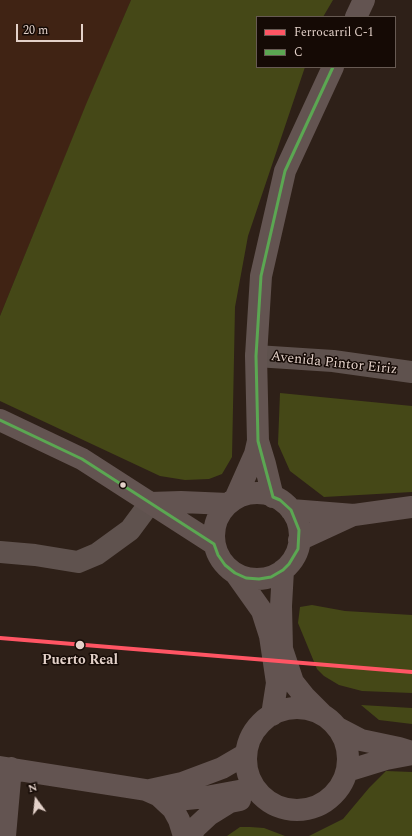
<!DOCTYPE html>
<style>
body{margin:0}
#map{position:relative;width:412px;height:836px;overflow:hidden;background:#2e2018;font-family:Spectral,serif}
canvas{display:block}
.legend{position:absolute;left:256px;top:16px;width:140px;height:52px;box-sizing:border-box;background:#150a05;border:1px solid #675a53;margin:0;padding:5px 7px;list-style:none;font-size:12px;color:#e3d1c9}
.legend li{display:flex;align-items:center;gap:8px;height:20px}
.legend b{width:20px;border:1px solid #675a53}
.north{position:absolute;left:16px;top:780px;width:40px;height:40px;-webkit-text-stroke:3px #150a05;paint-order:stroke;rotate:345deg;font-size:11px;font-weight:700;line-height:16px;text-align:center;color:#e3d1c9}
.north::after{content:'';display:block;margin:auto;width:14px;height:18px;background:#e3d1c9;clip-path:polygon(50% 0,100% 100%,50% 72%,0 100%)}
.scale{position:absolute;left:16px;top:24px;width:67px;height:18px;box-sizing:border-box;border:2px solid #e3d1c9;border-top:0;padding-left:5px;font-size:12px;line-height:14px;white-space:nowrap;color:#e3d1c9;-webkit-text-stroke:3px #150a05;paint-order:stroke}
</style>
<div id="map">
<canvas width="412" height="836"></canvas>
<ul class="legend">
<li><b style="height:5px;background:#ff5564"></b>Ferrocarril C-1</li>
<li><b style="height:5px;background:#5ba752"></b>C</li>
</ul>
<div class="north">N</div>
<div class="scale">20 m</div>
</div>
<script>
const ctx = document.querySelector('canvas').getContext('2d');
ctx.lineJoin = 'round';
function paint(path, color) { ctx.fillStyle = color; ctx.fill(path, 'evenodd'); }
const toPath = rows => new Path2D(rows.map(r => 'M' + r).join(''));
function trace(path, color, width, dash) { ctx.strokeStyle = color; ctx.lineWidth = width; ctx.lineCap = dash ? 'butt' : 'round'; ctx.setLineDash(dash || []); ctx.stroke(path); }
function write(font, color, halo, rows, align = 'center') {
  ctx.font = font + ' Spectral,serif'; ctx.lineWidth = 3; ctx.setLineDash([]); ctx.textBaseline = 'middle'; ctx.strokeStyle = halo; ctx.fillStyle = color; for (const [text, x, y, turn = 0] of rows) {
    ctx.save(); ctx.translate(x, y); ctx.rotate((+turn || 0) * Math.PI / 180); ctx.textAlign = isNaN(turn) ? turn : align; if (halo) ctx.strokeText(text, 0, 0); ctx.fillText(text, 0, 0); ctx.restore();
  }
}
paint(toPath([
 [0,0,131,0,81,118,0,316]
]), '#402314');
paint(toPath([
 [131,0,333,0,323,17,257,17,257,67,305,67,248,236,235,307,232,457,222,474,209,479,185,480,160,476,0,401,0,316,87,102],
 [280,393,412,406,412,492,324,497,290,471,278,444],
 [312,605,345,611,412,615,412,693,362,691,339,685,324,676,317,669,298,623,300,607],
 [361,705,412,708,412,724,379,720],
 [386,771,412,772,412,836,309,836,343,819,369,788],
 [240,827,250,827,264,828,285,836,227,836]
]), '#454817');
trace(toPath([
 [256,356,333,361,412,372],
 [0,552,35,555,78,562,97,554,130,530,150,503]
]), '#5f524e', 22);
trace(toPath([
 [356,17,364,0],
 [0,420,82,459,214,544],
 [258,441,265,464,273,497],
 '214 536a43 43 0 1 1 86 0a43 43 0 1 1-86 0Z',
 [235,499,255,454,258,441,256,356,261,276,285,171,333,67],
 [150,503,181,502,228,504],
 [291,510,354,515,412,507],
 [299,540,351,516],
 [283,570,281,606,282,649,293,682,305,697,322,714],
 [235,573,262,611,270,636,277,683,272,715],
 '246 759a51 51 0 1 1 102 0a51 51 0 1 1-102 0Z',
 [338,728,361,740,399,748,412,752],
 [0,767,146,790,164,798,177,800,206,797,255,788],
 [347,771,386,759,412,754],
 [150,790,182,783,222,768,246,754],
 [158,795,173,809,179,820,184,836],
 [5,836,11,768],
 [191,836,195,828,209,815,230,802,240,800]
]), '#635451', 22);
trace(toPath([
 [0,420,82,459,214,544,218,555,225,565,235,573,246,578,259,579,271,577,283,570,289,564,298,549,299,530,291,510,280,500,273,497,258,441,256,356,261,276,285,171,333,67]
]), '#5ba752', 3);
trace(toPath([
 [0,638,412,672]
]), '#ff5564', 4);
for (const [x, y, r, color] of [
 [123,485,3.5,"#e3d1c9"],
 [80,645,5,"#e3d1c9"]
]) { const dot = new Path2D(); dot.arc(x, y, r, 0, 2 * Math.PI); ctx.fillStyle = color; ctx.fill(dot); trace(dot, '#150a05', 1.5); }
write('14px', '#e3d1c9', '#150a05', [
 ["Avenida Pintor Eiriz",334,364,6]
]);
write('bold 14px', '#e3d1c9', '#150a05', [
 ["Puerto Real",80,661]
]);
</script>
